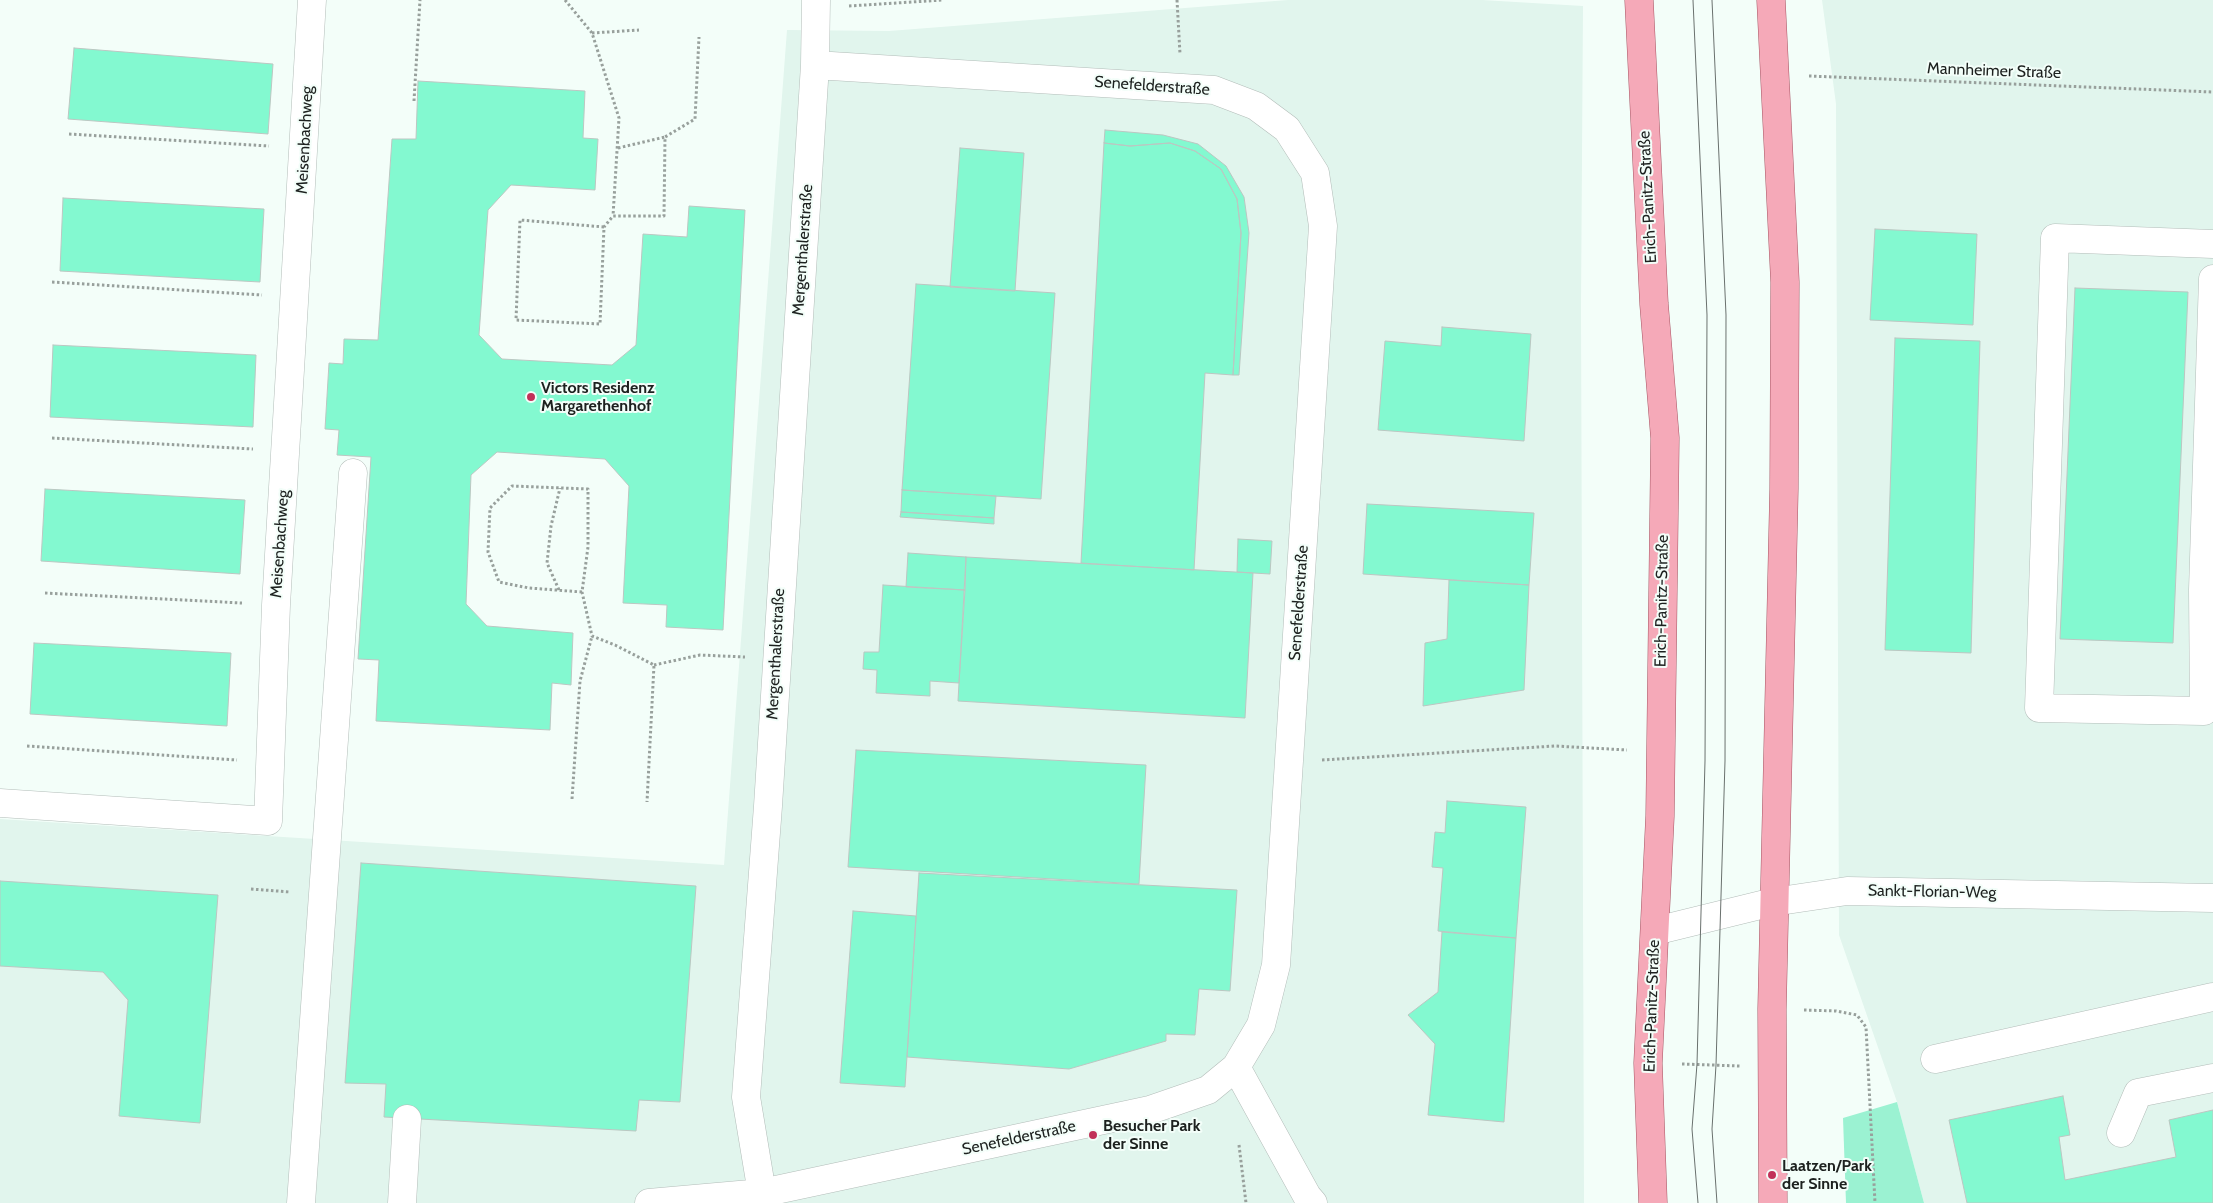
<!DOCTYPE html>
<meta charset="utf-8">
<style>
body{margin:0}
canvas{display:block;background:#f3fef9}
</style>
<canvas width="2213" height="1203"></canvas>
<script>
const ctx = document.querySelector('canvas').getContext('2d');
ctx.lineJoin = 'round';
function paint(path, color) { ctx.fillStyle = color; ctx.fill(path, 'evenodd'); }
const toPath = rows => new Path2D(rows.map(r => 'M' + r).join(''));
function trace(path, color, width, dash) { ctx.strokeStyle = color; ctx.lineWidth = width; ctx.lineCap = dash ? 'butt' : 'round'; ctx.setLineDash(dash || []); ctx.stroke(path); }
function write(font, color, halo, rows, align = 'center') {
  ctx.font = font + ' Cabin,sans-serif'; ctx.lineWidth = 4; ctx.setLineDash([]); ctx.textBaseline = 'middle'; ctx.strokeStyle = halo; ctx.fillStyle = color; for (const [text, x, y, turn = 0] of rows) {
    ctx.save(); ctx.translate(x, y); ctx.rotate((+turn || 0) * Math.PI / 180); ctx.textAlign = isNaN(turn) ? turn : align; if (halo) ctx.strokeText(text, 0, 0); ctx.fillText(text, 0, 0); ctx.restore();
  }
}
paint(toPath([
 [1288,0,1482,0,1583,6,1581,307,1584,1203,0,1203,0,819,724,865,787,30,889,31],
 [1822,0,2213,0,2213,1203,1924,1203,1897,1102,1839,935,1836,104]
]), '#e1f5ed');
paint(toPath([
 [1897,1102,1924,1203,1846,1203,1843,1118]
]), '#9bf2d2');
const building = toPath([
 [74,48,273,64,268,134,68,119,74,48],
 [418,81,585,91,583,138,598,139,595,190,511,185,488,210,479,335,502,359,612,365,636,345,643,234,687,237,689,206,745,210,723,630,666,627,667,605,623,603,629,486,605,459,497,452,471,475,466,604,487,626,573,633,571,685,552,683,550,730,376,721,379,660,358,659,371,457,337,455,339,430,325,429,329,363,343,364,344,339,378,340,392,139,416,139,418,81],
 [1105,130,1163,135,1198,144,1226,166,1244,197,1249,233,1239,375,1233,375,1241,233,1237,199,1221,169,1195,151,1170,143,1130,146,1104,143,1105,130],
 [1104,143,1130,146,1170,143,1195,151,1221,169,1237,199,1241,233,1233,375,1205,373,1194,570,1081,563,1104,143],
 [960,148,1024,153,1015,291,950,287,960,148],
 [63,198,264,209,260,282,60,271,63,198],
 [1875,229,1977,234,1973,325,1870,320,1875,229],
 [916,284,1055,293,1041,499,902,490,916,284],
 [2075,288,2188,292,2173,643,2060,639,2075,288],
 [1442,327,1531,334,1524,441,1378,430,1385,341,1441,346,1442,327],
 [1895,338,1980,341,1971,653,1885,650,1895,338],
 [53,345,256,355,253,427,50,417,53,345],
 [45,489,245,500,240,574,41,561,45,489],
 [902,490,996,496,994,518,901,512,902,490],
 [1367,504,1534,513,1529,585,1363,574,1367,504],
 [901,512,994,518,994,524,900,517,901,512],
 [1238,539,1272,541,1270,574,1237,572,1238,539],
 [908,553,966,557,965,590,906,587,908,553],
 [966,557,1253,573,1245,718,958,701,966,557],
 [1449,580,1529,585,1524,690,1423,706,1425,643,1447,639,1449,580],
 [883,585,965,590,959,683,930,681,930,696,876,693,877,670,863,669,864,652,879,652,883,585],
 [34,643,231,653,227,726,30,714,34,643],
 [856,750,1146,765,1139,884,848,867,856,750],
 [1447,801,1526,807,1516,938,1438,931,1443,868,1432,867,1435,832,1445,833,1447,801],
 [361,863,696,886,680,1102,639,1100,636,1131,384,1117,386,1084,345,1083,361,863],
 [919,873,1237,890,1230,991,1199,989,1195,1035,1166,1034,1166,1041,1069,1069,907,1057,919,873],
 [0,881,218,895,200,1123,119,1116,128,1000,103,972,0,966,0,881],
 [853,911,916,916,905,1087,840,1083,853,911],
 [1442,932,1516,938,1504,1122,1428,1115,1435,1044,1408,1015,1438,992,1442,932],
 [2063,1096,2070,1135,2059,1137,2065,1180,2176,1157,2169,1120,2213,1110,2213,1203,1967,1203,1949,1120,2063,1096]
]);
paint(building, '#83f9d0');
trace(building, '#bcc7c2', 1);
const minor = toPath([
 [2213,244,2055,238,2039,708,2204,711,2203,590,2213,279],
 [0,803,268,821,276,605,312,0],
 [1655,931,1773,902,1847,891,2213,898],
 [1935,1059,2213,997],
 [1236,1067,1307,1196,1313,1203],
 [2121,1133,2138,1093,2213,1078],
 [762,1193,1150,1110,1208,1090,1236,1067,1261,1025,1276,965,1323,226,1315,173,1287,129,1256,106,1214,90,815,65],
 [301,1203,353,473],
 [402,1203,407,1119],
 [649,1203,762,1193,746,1097,768,806,815,65,816,0]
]);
const major = toPath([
 [1639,0,1654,304,1665,438,1660,816,1648,1063,1653,1203],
 [1771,0,1785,282,1784,489,1772,1009,1773,1203]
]);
trace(minor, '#b3bdb9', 29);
trace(major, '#a65463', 29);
trace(toPath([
 [565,0,592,33,619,118,613,216],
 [1177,0,1180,54],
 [849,6,943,0],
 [592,33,639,30],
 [1809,76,2213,92],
 [414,101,420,0],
 [69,134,269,146],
 [618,148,665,137],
 [604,227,520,220,516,320,600,324,604,227,613,216,664,216,665,137,695,119,699,37],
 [52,282,262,295],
 [52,438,253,449],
 [559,590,547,563,551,526,560,488],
 [582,592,529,588,499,582,488,552,490,508,512,486,588,489,588,547,582,592,592,636,615,645,654,665,647,802],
 [45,593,242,603],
 [654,665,700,655,745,657],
 [27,746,237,760],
 [1322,760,1555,746,1627,750],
 [572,799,580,681,592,636],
 [251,889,290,892],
 [1804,1010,1836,1011,1857,1015,1866,1027,1875,1203],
 [1682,1064,1740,1066],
 [1239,1145,1246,1203]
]), '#98a09c', 3, [2.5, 2.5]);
trace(minor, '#fff', 28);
trace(major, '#f5a9b8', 28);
trace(toPath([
 [1693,0,1707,315,1705,761,1697,1064,1692,1129,1698,1203],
 [1712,0,1726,315,1725,761,1716,1065,1712,1129,1717,1203]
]), '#6a716e', 1);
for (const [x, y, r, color] of [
 [531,397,5,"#c13259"],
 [1093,1135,5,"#c13259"],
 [1772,1175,5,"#c13259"]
]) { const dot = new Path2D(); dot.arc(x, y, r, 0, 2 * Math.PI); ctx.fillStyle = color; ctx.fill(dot); trace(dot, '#f3fef9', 2); }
write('16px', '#1d211f', '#f3fef9', [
 ["Mannheimer Straße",1994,71,2],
 ["Senefelderstraße",1152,86,4],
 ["Meisenbachweg",305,140,-87],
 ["Erich-Panitz-Straße",1648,197,-93],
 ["Mergenthalerstraße",803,250,-86],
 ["Meisenbachweg",280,544,-86],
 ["Erich-Panitz-Straße",1662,601,-89],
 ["Senefelderstraße",1299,603,-86],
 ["Mergenthalerstraße",776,654,-87],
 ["Sankt-Florian-Weg",1932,892,1],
 ["Erich-Panitz-Straße",1652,1006,-88],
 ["Senefelderstraße",1019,1138,-12]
]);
write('bold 16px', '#1d211f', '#f3fef9', [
 ["Victors Residenz",541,388],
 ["Margarethenhof",541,406],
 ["Besucher Park",1103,1126],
 ["der Sinne",1103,1144],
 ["Laatzen/Park",1782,1166],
 ["der Sinne",1782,1184]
], 'left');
</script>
